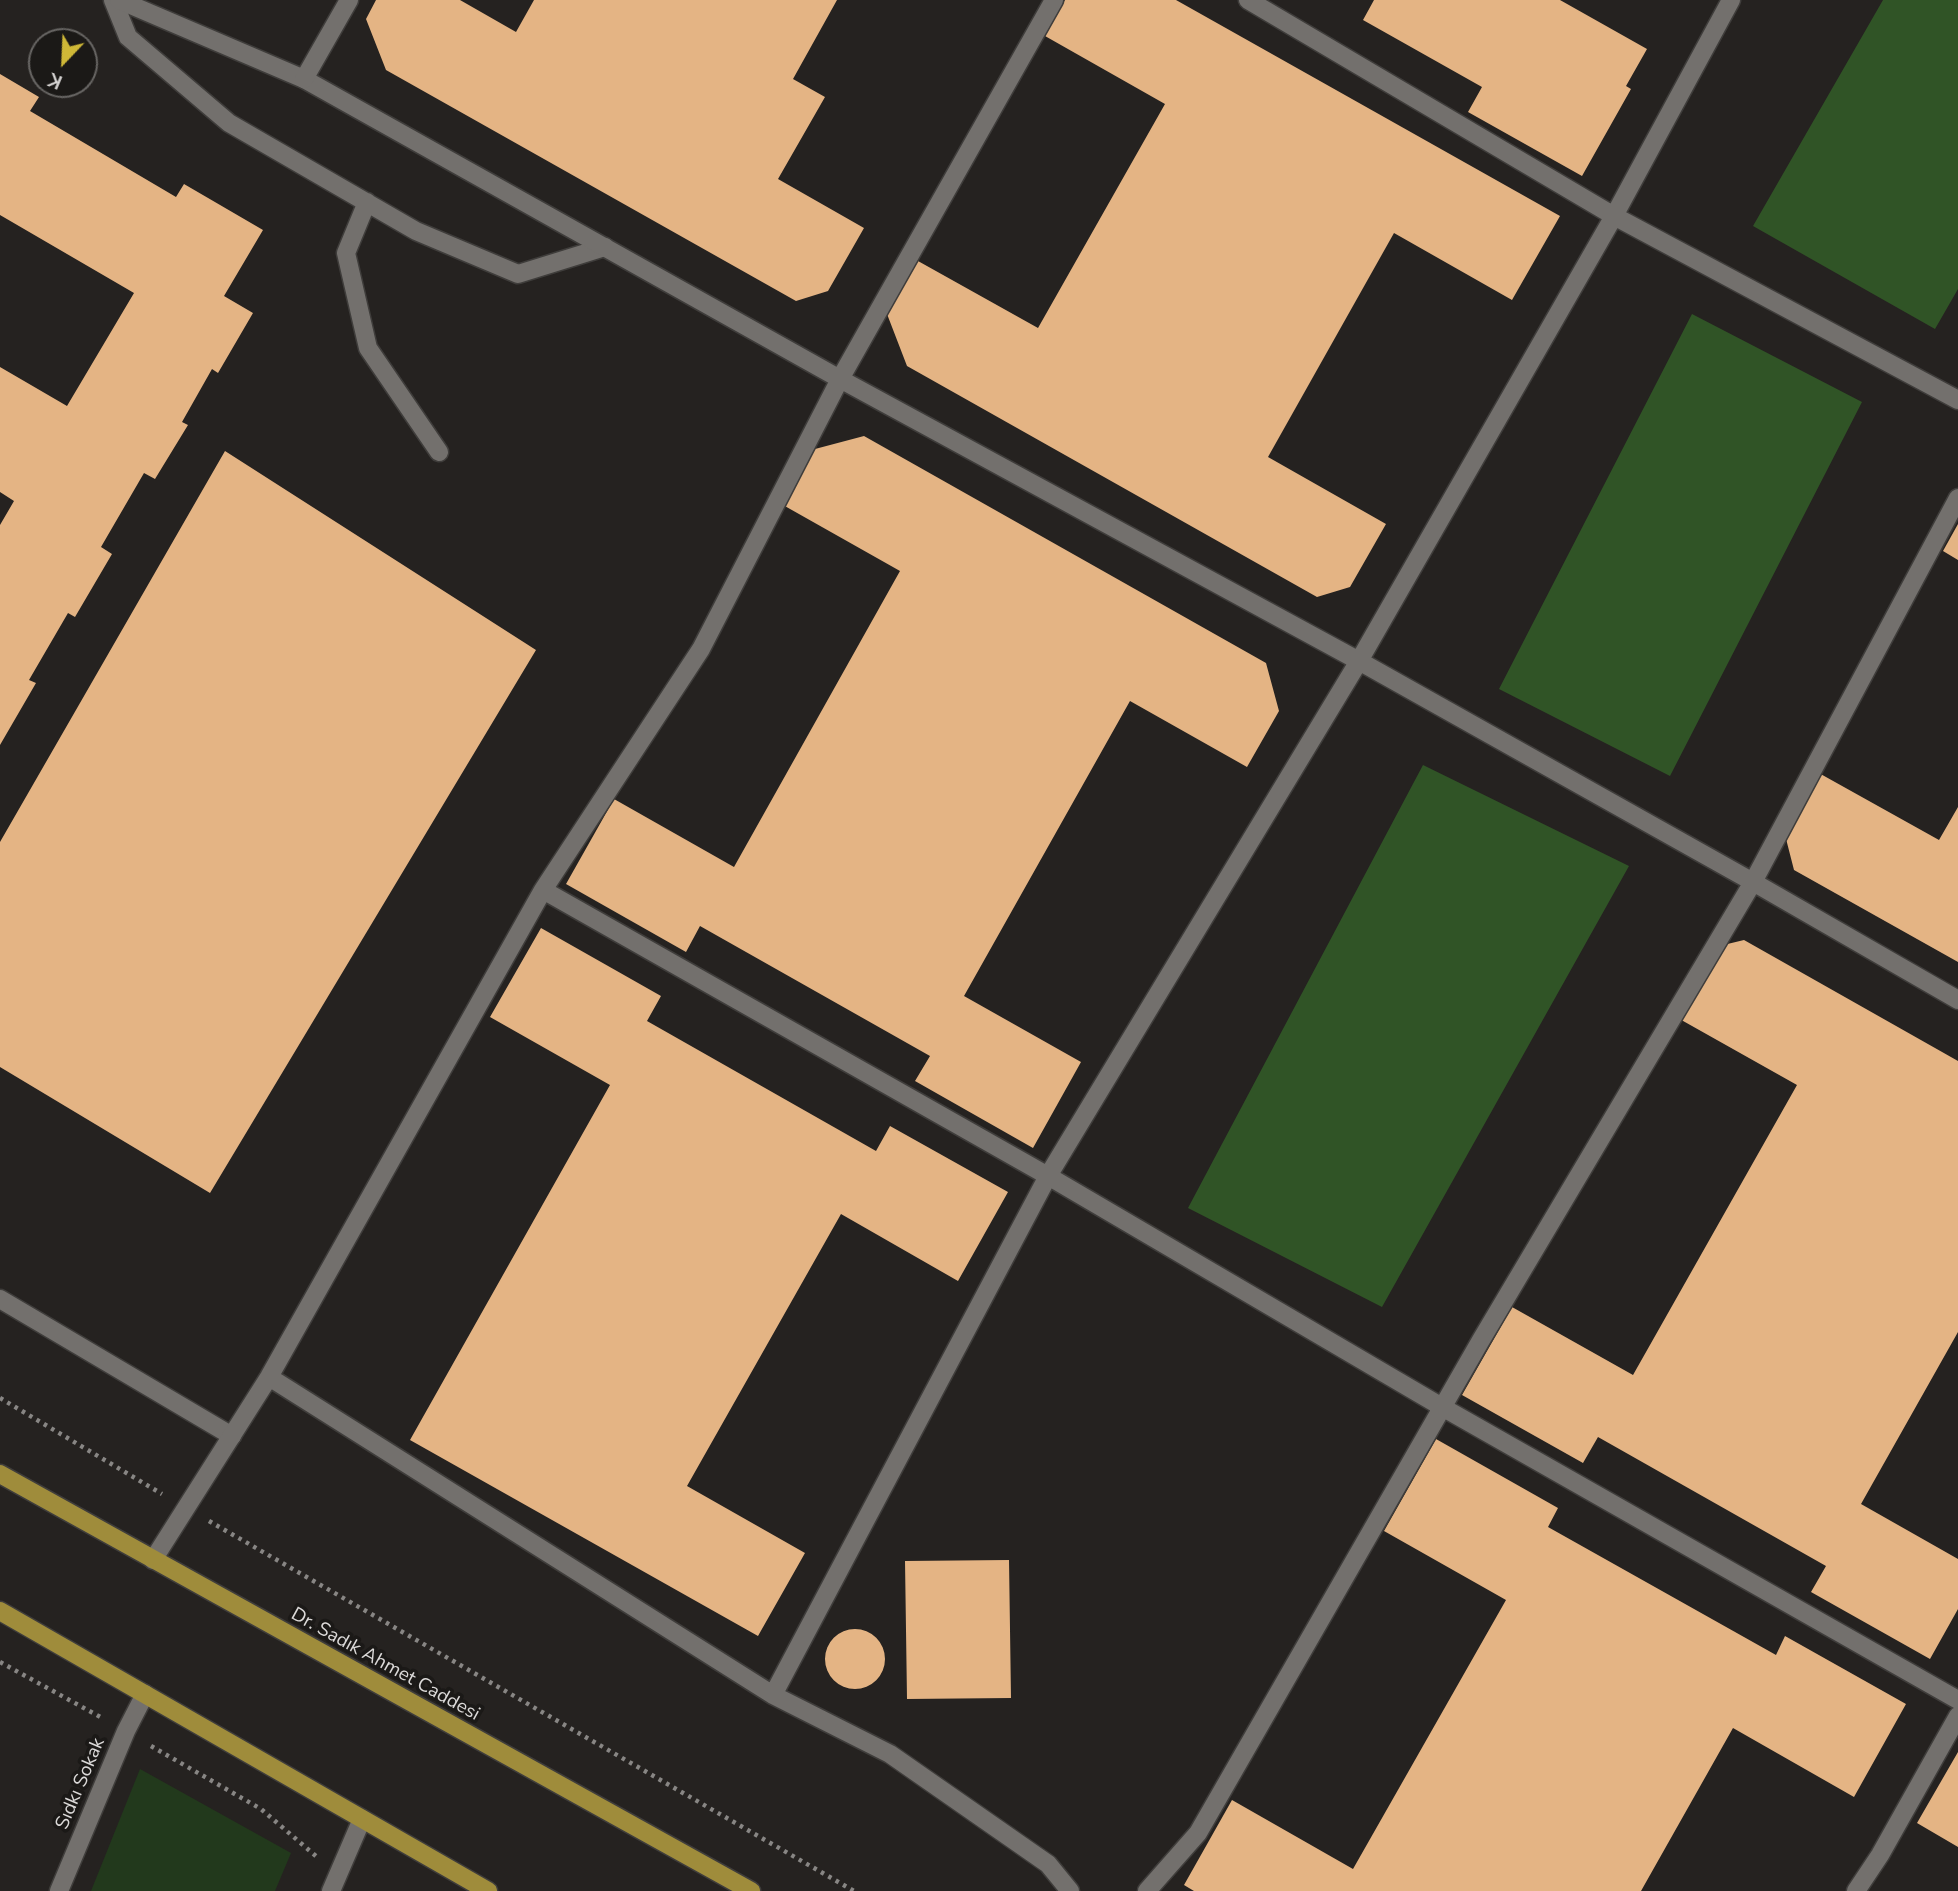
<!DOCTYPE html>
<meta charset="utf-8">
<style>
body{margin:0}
#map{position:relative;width:1958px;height:1891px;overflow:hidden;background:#252220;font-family:"Nunito Sans",sans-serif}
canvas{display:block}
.north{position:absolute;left:28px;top:28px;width:70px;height:70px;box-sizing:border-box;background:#1b1917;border:2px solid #686664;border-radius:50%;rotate:203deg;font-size:19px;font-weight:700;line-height:28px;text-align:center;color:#dbd9d8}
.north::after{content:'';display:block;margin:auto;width:24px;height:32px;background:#cfb837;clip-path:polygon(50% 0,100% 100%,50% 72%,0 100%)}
</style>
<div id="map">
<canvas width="1958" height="1891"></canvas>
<div class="north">K</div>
</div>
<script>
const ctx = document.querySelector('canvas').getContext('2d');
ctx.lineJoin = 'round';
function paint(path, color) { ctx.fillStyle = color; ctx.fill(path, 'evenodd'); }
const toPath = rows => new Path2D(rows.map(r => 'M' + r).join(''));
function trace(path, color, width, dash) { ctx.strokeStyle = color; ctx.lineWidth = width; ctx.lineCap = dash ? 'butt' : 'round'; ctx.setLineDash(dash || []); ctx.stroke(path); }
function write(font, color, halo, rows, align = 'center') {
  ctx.font = font + ' "Nunito Sans",sans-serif'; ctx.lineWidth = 7; ctx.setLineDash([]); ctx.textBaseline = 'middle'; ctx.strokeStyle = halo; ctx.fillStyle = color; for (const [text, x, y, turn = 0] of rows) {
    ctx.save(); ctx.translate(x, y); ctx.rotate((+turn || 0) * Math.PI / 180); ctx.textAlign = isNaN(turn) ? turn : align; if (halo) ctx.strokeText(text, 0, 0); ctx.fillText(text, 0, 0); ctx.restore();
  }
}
paint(toPath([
 [140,1769,291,1853,275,1891,91,1891]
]), '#22391c');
paint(toPath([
 [1883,0,1958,0,1958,289,1935,329,1753,226],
 [1692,314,1862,402,1670,776,1499,689],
 [1423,765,1629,866,1382,1307,1188,1208]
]), '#305426');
paint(toPath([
 [376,0,460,0,516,32,534,0,837,0,793,79,825,97,778,179,864,228,828,291,796,301,386,70,366,19],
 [1065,0,1176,0,1560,216,1512,300,1394,233,1268,457,1386,524,1350,587,1317,597,907,366,887,314,918,261,1038,328,1165,104,1045,36],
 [1374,0,1560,0,1647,49,1626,86,1631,89,1582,176,1468,112,1482,87,1363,20],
 [0,74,39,97,30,111,176,197,184,184,263,230,224,296,253,313,218,373,212,369,182,422,188,425,155,479,144,473,101,547,112,554,75,617,68,613,29,680,36,683,0,745,0,525,14,501,0,492,0,367,67,406,134,293,0,215],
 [864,436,1266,663,1279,711,1247,767,1130,701,964,996,1081,1062,1033,1148,915,1081,930,1056,700,926,686,952,566,884,614,799,734,867,900,571,783,505,815,449],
 [225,451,536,650,210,1193,0,1067,0,842],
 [1958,524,1958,560,1943,551],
 [1817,772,1939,840,1958,807,1958,962,1794,870,1784,831],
 [541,928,661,996,647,1021,876,1151,890,1126,1008,1192,958,1281,841,1214,687,1486,805,1553,758,1636,410,1440,610,1085,490,1017],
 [1744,940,1958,1061,1958,1332,1861,1504,1958,1559,1958,1609,1930,1659,1811,1592,1826,1566,1598,1437,1583,1463,1462,1395,1512,1307,1633,1375,1797,1085,1676,1017,1715,947],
 [1436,1439,1558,1508,1548,1527,1776,1655,1785,1636,1906,1704,1854,1797,1733,1728,1641,1891,1194,1891,1184,1885,1232,1800,1353,1869,1506,1600,1384,1531],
 [1009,1560,1011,1698,907,1699,905,1561],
 '825 1659a30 30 0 1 1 60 0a30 30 0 1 1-60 0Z',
 [1958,1752,1958,1847,1917,1823]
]), '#e4b484');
const service = toPath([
 [113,0,128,37,229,123,416,231,518,274,605,247],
 [367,202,346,253,368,348,439,452],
 [0,1299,232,1436]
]);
const minor = toPath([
 [119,0,304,79,840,379,1359,661,1753,882,1958,1000],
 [1248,0,1614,216,1958,400],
 [543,890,701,649,840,379,1054,0],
 [269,1377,773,1695,890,1754,1048,1864,1070,1891],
 [153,1560,269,1377,543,890,1048,1176,1442,1407,1958,1700],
 [773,1695,1048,1176,1359,661,1614,216,1731,0],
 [59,1891,126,1731,145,1694],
 [331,1891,362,1819],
 [1147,1891,1198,1833,1481,1340,1753,882,1958,498],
 [1856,1891,1880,1855,1958,1716]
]);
const tertiary = toPath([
 [304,79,349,0]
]);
const primary = toPath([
 [0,1474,751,1891],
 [0,1611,488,1891]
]);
trace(service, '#3f3d3b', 21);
trace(minor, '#3f3d3b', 21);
trace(tertiary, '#3f3d3b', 21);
trace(primary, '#3f3d3b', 21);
trace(toPath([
 [0,1398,162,1494],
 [209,1521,854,1891],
 [0,1662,104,1719],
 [151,1746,261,1809,317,1857]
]), '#888684', 4.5, [3.5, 5]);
trace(service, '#73706d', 18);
trace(minor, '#73706d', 18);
trace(tertiary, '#73706d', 18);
trace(primary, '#9f8c3b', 18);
write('19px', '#dbd9d8', '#1b1917', [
 ["Dr. Sadık Ahmet Caddesi",385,1665,29],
 ["Sıdkı Sokak",81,1784,-67]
]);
</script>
